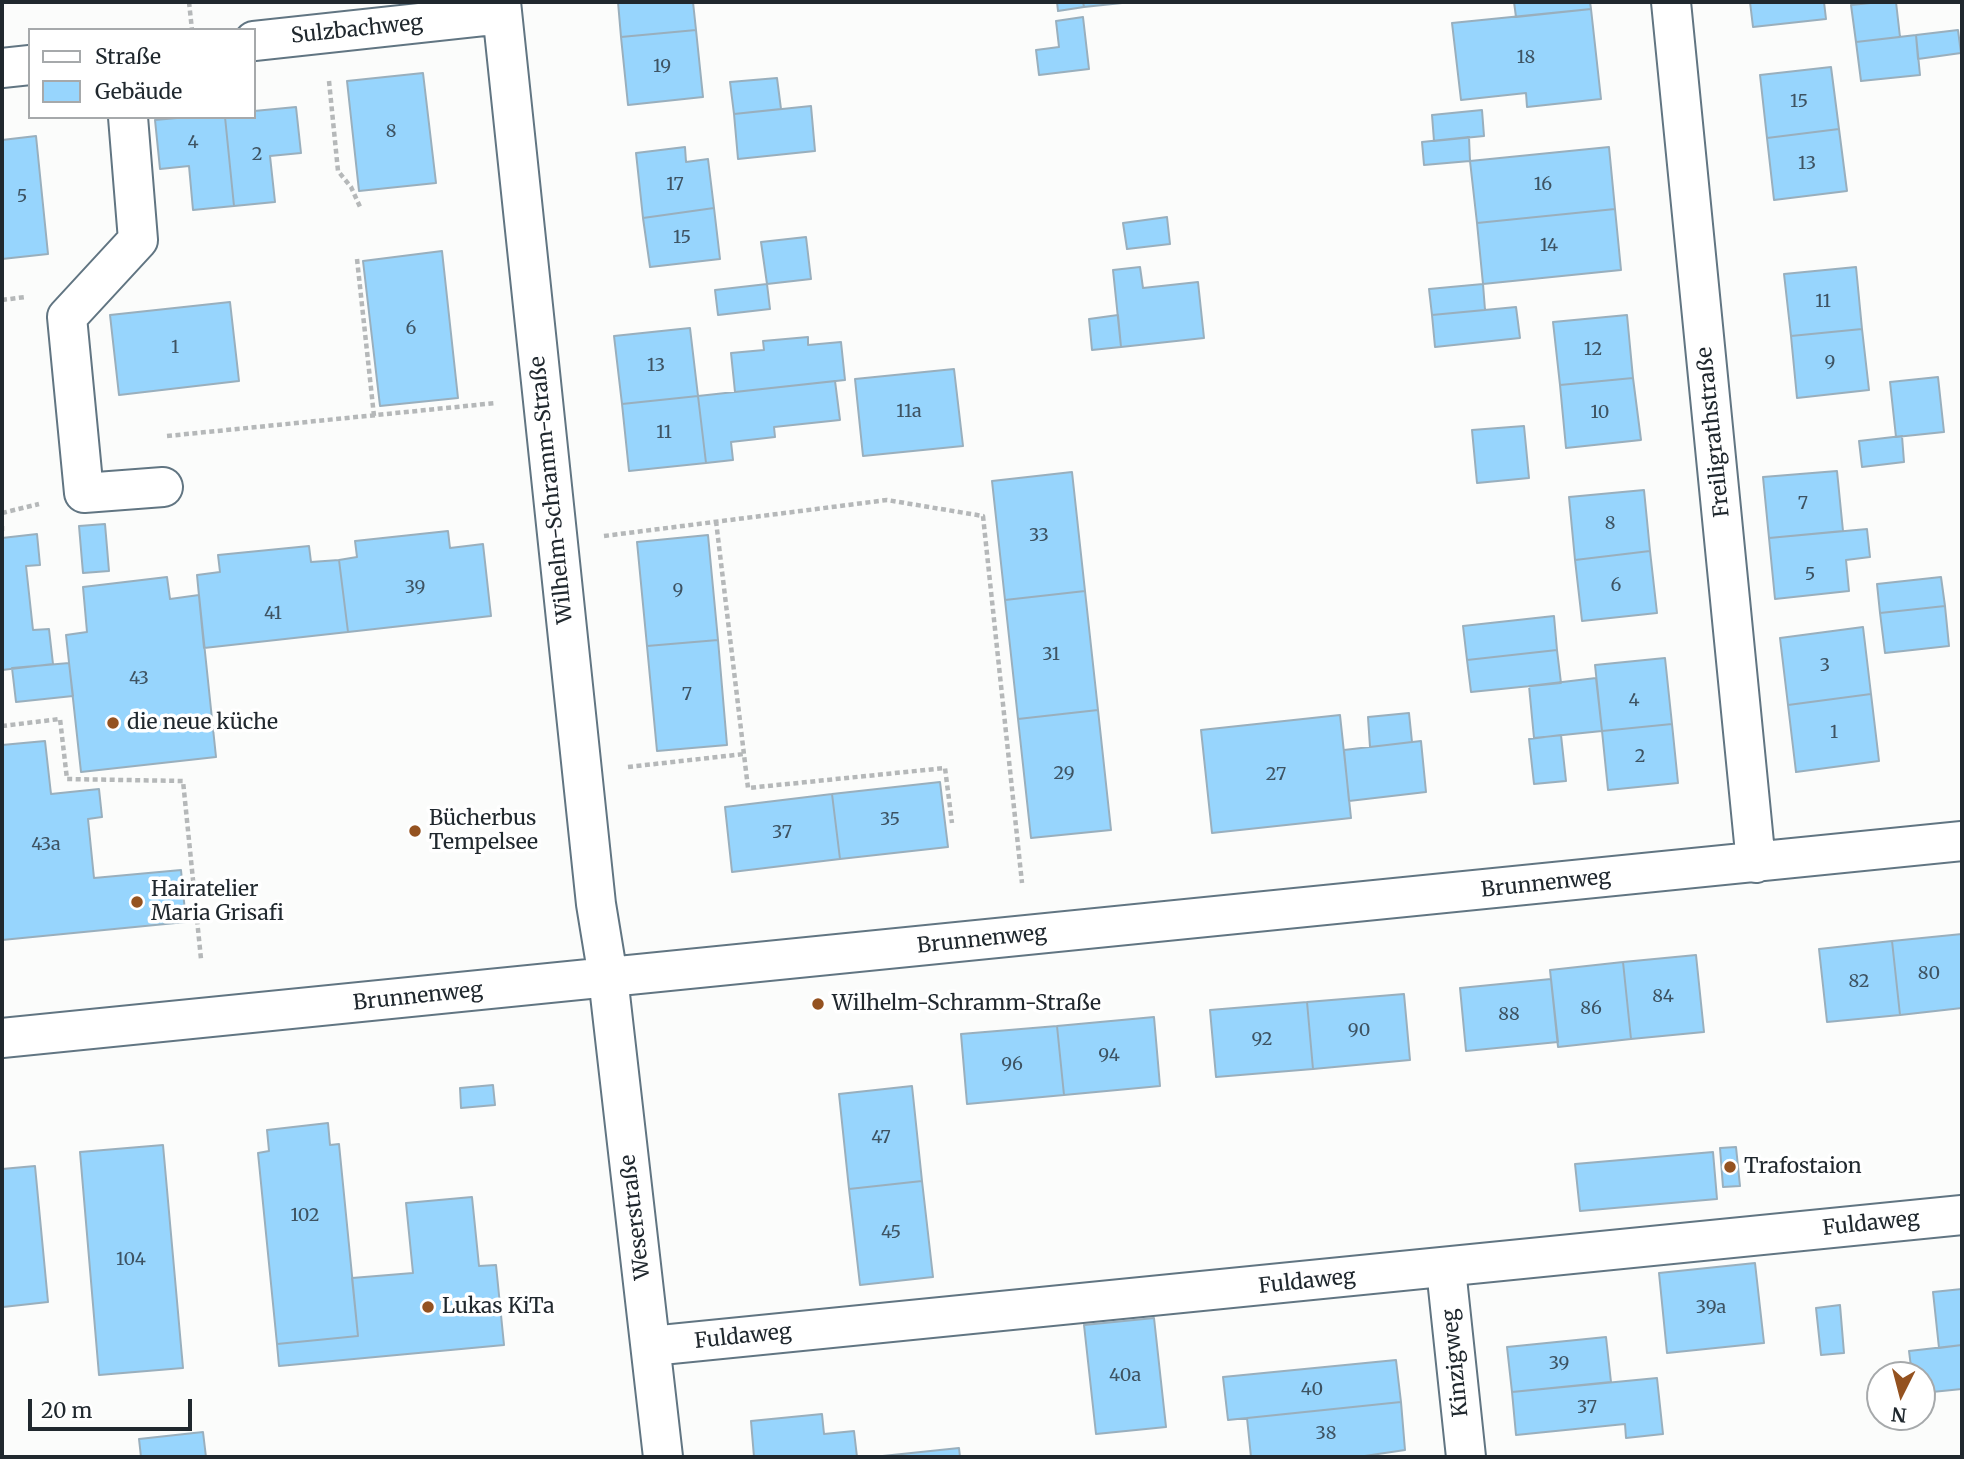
<!DOCTYPE html>
<meta charset="utf-8">
<style>
body{margin:0}
#map{position:relative;width:1964px;height:1459px;overflow:hidden;background:#fbfcfb;font-family:Merriweather,serif}
canvas{display:block}
.frame{position:absolute;inset:0;border:4px solid #20282e;pointer-events:none}
.legend{position:absolute;left:28px;top:28px;width:228px;height:91px;box-sizing:border-box;background:#fff;border:2px solid #a6a9ab;margin:0;padding:9px 12px;list-style:none;font-size:21px;color:#20282e}
.legend li{display:flex;align-items:center;gap:14px;height:35px}
.legend b{width:35px;border:2px solid #a6a9ab}
.north{position:absolute;left:1866px;top:1361px;width:70px;height:70px;box-sizing:border-box;background:#fff;border:2px solid #a6a9ab;border-radius:50%;rotate:186deg;font-size:19px;font-weight:700;line-height:28px;text-align:center;color:#20282e}
.north::after{content:'';display:block;margin:auto;width:24px;height:32px;background:#945220;clip-path:polygon(50% 0,100% 100%,50% 72%,0 100%)}
.scale{position:absolute;left:28px;top:1399px;width:164px;height:32px;box-sizing:border-box;border:4px solid #20282e;border-top:0;padding-left:9px;font-size:21px;line-height:24px;white-space:nowrap;color:#20282e;-webkit-text-stroke:5px #fff;paint-order:stroke}
</style>
<div id="map">
<canvas width="1964" height="1459"></canvas>
<div class="frame"></div>
<ul class="legend">
<li><b style="height:9px;background:#fff"></b>Straße</li>
<li><b style="height:19px;background:#97d5fd"></b>Gebäude</li>
</ul>
<div class="north">N</div>
<div class="scale">20 m</div>
</div>
<script>
const context = document.querySelector('canvas').getContext('2d');
context.lineJoin = 'round';
function fill(path, color) {
  context.fillStyle = color;
  context.fill(path, 'evenodd');
}
function trace(path, color, width, dash) {
  context.strokeStyle = color;
  context.lineWidth = width;
  context.lineCap = dash ? 'butt' : 'round';
  context.setLineDash(dash || []);
  context.stroke(path);
}
function label(font, color, halo, rows, align = 'center') {
  context.font = font + ' Merriweather,serif';
  context.lineWidth = 7;
  context.setLineDash([]);
  context.textBaseline = 'middle';
  context.strokeStyle = halo;
  context.fillStyle = color;
  for (const [text, x, y, turn = 0] of rows) {
    context.save();
    context.translate(x, y);
    context.rotate((+turn || 0) * Math.PI / 180);
    context.textAlign = isNaN(turn) ? turn : align;
    if (halo) context.strokeText(text, 0, 0);
    context.fillText(text, 0, 0);
    context.restore();
  }
}
const building = new Path2D(`
 M618,2H693L696,30L621,37Z
 M1057,2H1083L1084,7L1058,11Z
 M1083,2H1122V3L1084,7Z
 M1514,2H1590L1591,9L1516,17Z
 M1750,2H1824L1826,19L1753,27Z
 M1880,2H1896L1900,37L1856,42L1851,5Z
 M1591,9L1601,99L1527,107L1526,93L1461,100L1452,23Z
 M1083,17L1089,69L1039,75L1036,50L1059,47L1056,21Z
 M696,30L703,97L628,105L621,37Z
 M1958,30L1961,53L1918,59L1916,35Z
 M1916,35L1920,75L1861,81L1856,42Z
 M1831,67L1839,129L1767,138L1760,75Z
 M423,73L436,183L359,191L347,81Z
 M777,78L781,109L734,114L730,82Z
 M811,106L815,151L738,159L734,114Z
 M296,107L301,153L270,156L275,202L234,206L225,117H254V111Z
 M1482,110L1484,136L1434,141L1432,115Z
 M188,117H225L234,206L193,210L189,166L160,169L155,120Z
 M1839,129L1847,191L1774,200L1767,138Z
 M36,136L48,254L2,259V140Z
 M1469,137L1470,161L1424,165L1422,142Z
 M685,147L686,162L708,159L714,208L643,218L636,153Z
 M1609,147L1615,209L1477,223L1470,161Z
 M714,208L720,259L650,267L643,218Z
 M1615,209L1621,270L1483,284L1477,223Z
 M1167,217L1170,244L1127,249L1123,223Z
 M806,237L811,279L767,284L761,242Z
 M442,251L458,398L380,406L363,261Z
 M1140,267L1143,288L1198,282L1204,338L1121,347L1113,270Z
 M1856,267L1862,329L1791,336L1784,274Z
 M767,284L770,309L718,315L715,290Z
 M1483,284L1485,310L1432,315L1429,289Z
 M230,302L239,381L119,395L110,315Z
 M1516,307L1520,338L1435,347L1432,315Z
 M1118,315L1121,347L1092,350L1089,319Z
 M1627,315L1633,378L1560,385L1553,322Z
 M690,328L698,396L622,404L614,336Z
 M1862,329L1869,390L1797,398L1791,336Z
 M808,337V345L841,342L845,380L735,392L731,353L764,350L763,341Z
 M954,369L963,446L863,456L855,379Z
 M1938,377L1944,432L1896,437L1890,382Z
 M1633,378L1641,440L1566,448L1560,385Z
 M835,381L840,420L774,427L775,437L731,442L733,460L706,463L698,396Z
 M698,396L706,463L629,471L622,404Z
 M1524,426L1529,478L1477,483L1472,430Z
 M1902,436L1904,462L1862,467L1859,441Z
 M1837,471L1843,531L1769,538L1763,477Z
 M1072,472L1085,591L1005,600L992,481Z
 M1644,490L1650,551L1575,560L1569,497Z
 M105,524L109,571L83,573L79,526Z
 M1867,529L1870,557L1846,560L1849,591L1775,599L1769,538Z
 M448,531L450,548L483,544L491,616L348,632L339,560L357,557L355,541Z
 M37,534L40,565L26,566L33,630L49,629L53,664L2,670V538Z
 M708,535L718,640L647,646L637,542Z
 M309,546L311,562L339,560L348,632L204,648L197,575L220,572L218,555Z
 M1650,551L1657,613L1582,621L1575,560Z
 M167,577L170,599L199,595L216,757L81,772L66,635L87,632L83,587Z
 M1941,577L1945,606L1880,613L1877,584Z
 M1085,591L1098,710L1018,719L1005,600Z
 M1945,606L1949,646L1885,653L1880,613Z
 M1554,616L1557,650L1467,660L1463,626Z
 M1863,627L1871,694L1788,705L1780,638Z
 M718,640L727,745L657,751L647,646Z
 M1557,650L1561,683L1471,692L1467,660Z
 M1665,658L1672,724L1602,731L1595,665Z
 M69,663L73,696L16,702L12,668Z
 M1596,678L1602,731L1534,738L1529,686Z
 M1871,694L1879,761L1796,772L1788,705Z
 M1098,710L1111,830L1031,838L1018,719Z
 M1409,713L1412,742L1370,747L1368,717Z
 M1340,715L1351,818L1212,833L1201,730Z
 M1672,724L1678,783L1608,790L1602,731Z
 M1561,735L1566,781L1534,784L1529,739Z
 M45,741L51,794L99,789L102,817L88,819L94,878L181,870L186,922L2,940V745Z
 M1421,741L1426,792L1349,801L1344,750Z
 M940,782L948,847L840,859L832,794Z
 M832,794L840,859L732,872L725,807Z
 M1962,934V1008L1900,1015L1892,941Z
 M1892,941L1900,1015L1827,1022L1819,949Z
 M1696,955L1704,1032L1631,1039L1623,962Z
 M1623,962L1631,1039L1558,1047L1550,970Z
 M1551,979L1558,1042L1466,1051L1460,988Z
 M1404,994L1410,1060L1313,1069L1307,1002Z
 M1307,1002L1313,1069L1216,1077L1210,1010Z
 M1154,1017L1160,1086L1064,1095L1057,1026Z
 M1057,1026L1064,1095L967,1104L961,1034Z
 M493,1085L495,1105L461,1108L460,1088Z
 M912,1086L922,1181L849,1189L839,1094Z
 M328,1123L330,1145L339,1144L358,1336L277,1344L258,1153L269,1151L267,1130Z
 M163,1145L183,1368L99,1375L80,1152Z
 M1736,1147L1740,1186L1723,1187L1720,1148Z
 M1713,1152L1717,1199L1580,1211L1575,1164Z
 M35,1166L48,1302L3,1307L2,1169Z
 M922,1181L933,1277L860,1285L849,1189Z
 M472,1197L479,1266L496,1265L504,1345L279,1366L277,1344L358,1336L352,1278L413,1273L406,1203Z
 M1755,1263L1764,1343L1667,1353L1659,1273Z
 M1962,1289V1345L1939,1348L1933,1292Z
 M1840,1305L1844,1353L1821,1355L1816,1308Z
 M1154,1318L1166,1427L1096,1434L1084,1325Z
 M1606,1337L1611,1382L1512,1392L1507,1347Z
 M1962,1345V1389L1922,1393V1375H1912L1909,1351Z
 M1396,1360L1401,1402L1228,1420L1223,1377Z
 M1657,1378L1663,1434L1626,1438L1625,1424L1516,1435L1512,1392Z
 M1401,1402L1405,1450L1358,1457H1251L1247,1418Z
 M822,1414L824,1434L854,1431L857,1457H754L751,1421Z
 M203,1432L206,1457H141L139,1439Z
 M959,1448L960,1457H873Z`);
fill(building, '#97d5fd');
trace(building, '#99afbd', 2);
const minor = new Path2D(`
 M501,2L596,904L608,977L663,1457
 M1671,2L1756,863
 M254,41L502,14
 M2,68L30,65
 M128,117L138,240L67,317L84,493L163,487
 M2,1038L1962,841
 M1446,1269L1466,1457
 M651,1346L1962,1215`);
trace(minor, '#617582', 42);
trace(new Path2D(`
 M189,2L192,30
 M329,81L338,171L351,187L361,209
 M357,259L374,416
 M2,300L25,297
 M167,436L496,403
 M2,513L39,504
 M716,521L748,788L945,768L952,823
 M2,526V531
 M604,536L887,500L983,516L1022,883
 M2,726L60,719L67,779L183,781L201,959
 M628,767L744,754`), '#b5b8b9', 4.5, [5, 3.5]);
trace(minor, '#fff', 38);
for (const [x, y, r, color] of [
 [113,723,7,"#945220"],
 [415,831,7,"#945220"],
 [137,902,7,"#945220"],
 [818,1004,7,"#945220"],
 [1730,1167,7,"#945220"],
 [428,1307,7,"#945220"]
]) {
  const dot = new Path2D();
  dot.arc(x, y, r, 0, 2 * Math.PI);
  context.fillStyle = color;
  context.fill(dot);
  trace(dot, '#fff', 2.5);
}
label('18px', '#3e5362', null, [
 ["18",1526,58],
 ["19",662,67],
 ["15",1799,102],
 ["8",391,132],
 ["4",193,143],
 ["2",257,155],
 ["13",1807,164],
 ["17",675,185],
 ["16",1543,185],
 ["5",22,197],
 ["15",682,238],
 ["14",1549,246],
 ["11",1823,302],
 ["6",411,329],
 ["1",175,348],
 ["12",1593,350],
 ["9",1830,363],
 ["13",656,366],
 ["11a",909,412],
 ["10",1600,413],
 ["11",664,433],
 ["7",1803,504],
 ["8",1610,524],
 ["33",1039,536],
 ["5",1810,575],
 ["6",1616,586],
 ["39",415,588],
 ["9",678,591],
 ["41",273,614],
 ["31",1051,655],
 ["3",1825,666],
 ["43",139,679],
 ["7",687,695],
 ["4",1634,701],
 ["1",1834,733],
 ["2",1640,757],
 ["29",1064,774],
 ["27",1276,775],
 ["35",890,820],
 ["37",782,833],
 ["43a",46,845],
 ["80",1929,974],
 ["82",1859,982],
 ["84",1663,997],
 ["86",1591,1009],
 ["88",1509,1015],
 ["90",1359,1031],
 ["92",1262,1040],
 ["94",1109,1056],
 ["96",1012,1065],
 ["47",881,1138],
 ["102",305,1216],
 ["45",891,1233],
 ["104",131,1260],
 ["39a",1711,1308],
 ["39",1559,1364],
 ["40a",1125,1376],
 ["40",1312,1390],
 ["37",1587,1408],
 ["38",1326,1434]
]);
label('21px', '#20282e', '#fff', [
 ["Sulzbachweg",357,30,-6],
 ["Freiligrathstraße",1714,432,-96],
 ["Wilhelm-Schramm-Straße",552,490,-96],
 ["Brunnenweg",1546,884,-6],
 ["Brunnenweg",982,940,-6],
 ["Brunnenweg",418,997,-6],
 ["Weserstraße",636,1217,-97],
 ["Fuldaweg",1871,1224,-6],
 ["Fuldaweg",1307,1282,-6],
 ["Fuldaweg",743,1337,-6],
 ["Kinzigweg",1456,1363,-96]
]);
label('21px', '#20282e', '#fff', [
 ["die neue küche",127,723],
 ["Bücherbus",429,819],
 ["Tempelsee",429,843],
 ["Hairatelier",151,890],
 ["Maria Grisafi",151,914],
 ["Wilhelm-Schramm-Straße",832,1004],
 ["Trafostaion",1744,1167],
 ["Lukas KiTa",442,1307]
], 'left');
</script>
